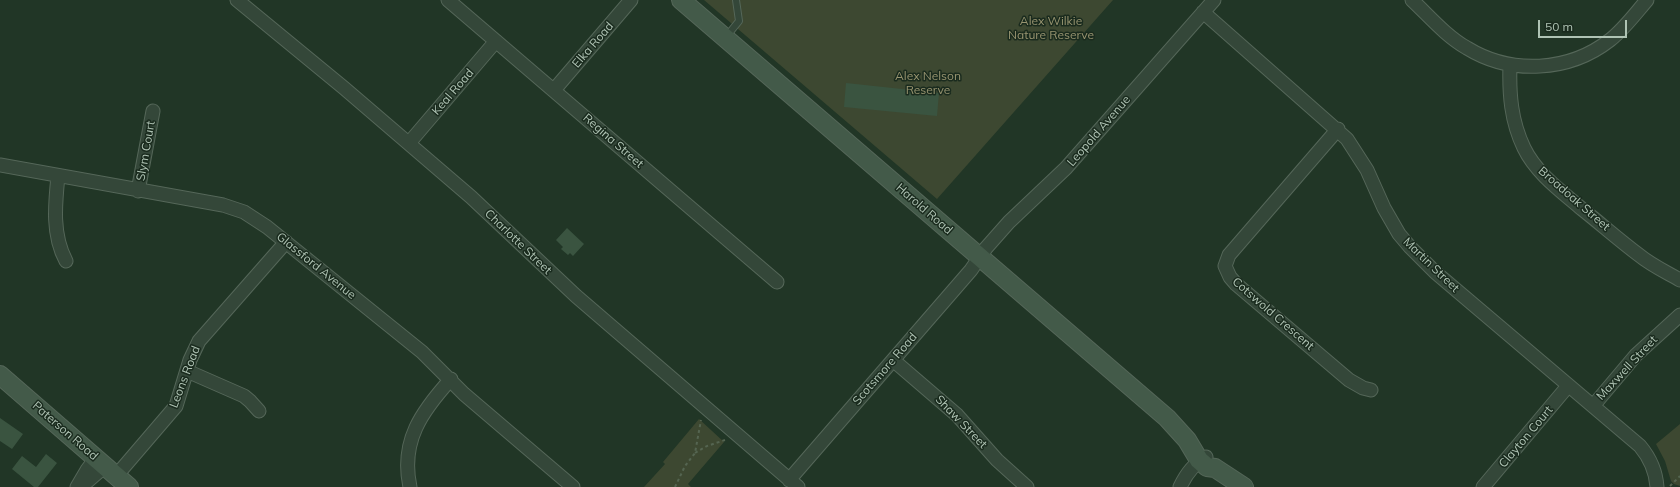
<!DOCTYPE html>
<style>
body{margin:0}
#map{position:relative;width:1680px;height:487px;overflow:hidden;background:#213626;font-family:Mulish,sans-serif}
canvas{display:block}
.scale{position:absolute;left:1538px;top:20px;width:89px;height:18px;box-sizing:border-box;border:2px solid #afc3b4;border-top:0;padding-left:5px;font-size:12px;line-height:14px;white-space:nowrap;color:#afc3b4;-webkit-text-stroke:3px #1a2b1e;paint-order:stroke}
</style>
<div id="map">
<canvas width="1680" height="487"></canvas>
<div class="scale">50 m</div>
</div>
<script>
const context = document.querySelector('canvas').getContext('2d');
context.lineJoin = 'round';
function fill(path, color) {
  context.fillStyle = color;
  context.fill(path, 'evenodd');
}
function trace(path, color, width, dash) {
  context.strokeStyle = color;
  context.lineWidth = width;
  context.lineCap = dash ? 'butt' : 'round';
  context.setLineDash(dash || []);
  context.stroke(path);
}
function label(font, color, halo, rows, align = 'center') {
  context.font = font + ' Mulish,sans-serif';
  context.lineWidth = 3;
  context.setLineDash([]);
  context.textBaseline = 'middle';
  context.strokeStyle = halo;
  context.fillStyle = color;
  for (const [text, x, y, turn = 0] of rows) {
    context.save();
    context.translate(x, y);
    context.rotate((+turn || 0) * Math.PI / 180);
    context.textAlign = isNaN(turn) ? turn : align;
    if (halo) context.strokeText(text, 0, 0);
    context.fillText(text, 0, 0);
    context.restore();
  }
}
fill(new Path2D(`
 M704,0H1113L937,199Z
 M699,419L724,442L688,484L691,487H644L665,464L663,462Z
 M1680,424V486L1674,484L1671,481L1665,461L1656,444Z`), '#3d4831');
fill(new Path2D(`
 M846,83L939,93L937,116L844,107Z
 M567,228L584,244L573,256L570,253L568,255L561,249L563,247L556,240Z
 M0,418L23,434L12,449L0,441Z
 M46,454L57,463L38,487H34L12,469L22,456L36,467Z`), '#3a5440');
const lane = new Path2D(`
 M726,37L739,21L736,0`);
const street = new Path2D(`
 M237,0L344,88L471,197L576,296L798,487
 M448,0L777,282
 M1412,0C1430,17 1446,36 1467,48C1511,75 1569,72 1610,40C1624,29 1635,14 1647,0
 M1203,12L1347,139L1367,170L1384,208L1399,234L1410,247L1435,272L1640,446C1650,458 1656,472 1657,487
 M1510,65C1509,94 1511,121 1524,148C1536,173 1561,191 1582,209C1601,224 1619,240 1639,255C1651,265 1666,272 1680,280
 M554,90L631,0
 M1338,129L1229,255L1225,266L1230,277L1236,284L1349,380L1363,388L1371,390
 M409,143L496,41
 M0,165L223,205L244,212L267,227L422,352L464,394L573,487
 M58,176C55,205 52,235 66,261
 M138,191L153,111
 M893,360L957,415L997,460L1027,487
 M187,371L244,396L250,401L259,411
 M1593,406L1636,355L1680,315
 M116,476L176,406L190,360L199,341L286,242
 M789,480L971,270L986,248L1009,222L1066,168L1214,0
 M77,487L87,470L96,458
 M81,487L105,466
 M410,487C400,441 422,411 451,379
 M1180,487C1186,474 1193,464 1206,457
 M1483,487L1568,386`);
const secondary = new Path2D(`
 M681,0L1167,418L1187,440L1199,460L1207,467L1215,468L1244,487
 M0,375L129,487`);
trace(lane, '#556759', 8);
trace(street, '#556759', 15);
trace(secondary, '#556759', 20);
trace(new Path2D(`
 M695,453L707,446L725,440
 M1670,486L1680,476
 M675,487L685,466L695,453L701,420`), '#556551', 2, [3, 3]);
trace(lane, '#344739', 6);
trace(street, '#344739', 13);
trace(secondary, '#435a49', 18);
label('12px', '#989470', '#1a2b1e', [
 ["Alex Wilkie",1051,21],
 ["Nature Reserve",1051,35],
 ["Alex Nelson",928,76],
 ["Reserve",928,90]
]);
label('12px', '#afc3b4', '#1a2b1e', [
 ["Elka Road",593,45,-49],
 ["Keal Road",453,92,-49],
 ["Leopold Avenue",1099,131,-49],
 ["Regina Street",613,141,41],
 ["Slym Court",146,151,-80],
 ["Broadoak Street",1574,199,41],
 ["Harold Road",924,209,41],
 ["Charlotte Street",518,242,44],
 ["Martin Street",1431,265,44],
 ["Glassford Avenue",316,266,39],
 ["Cotswold Crescent",1273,314,41],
 ["Maxwell Street",1627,368,-47],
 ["Scotsmore Road",885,369,-49],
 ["Leons Road",185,377,-69],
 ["Shaw Street",961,422,46],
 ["Paterson Road",65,431,41],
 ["Clayton Court",1526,437,-50]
]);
</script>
